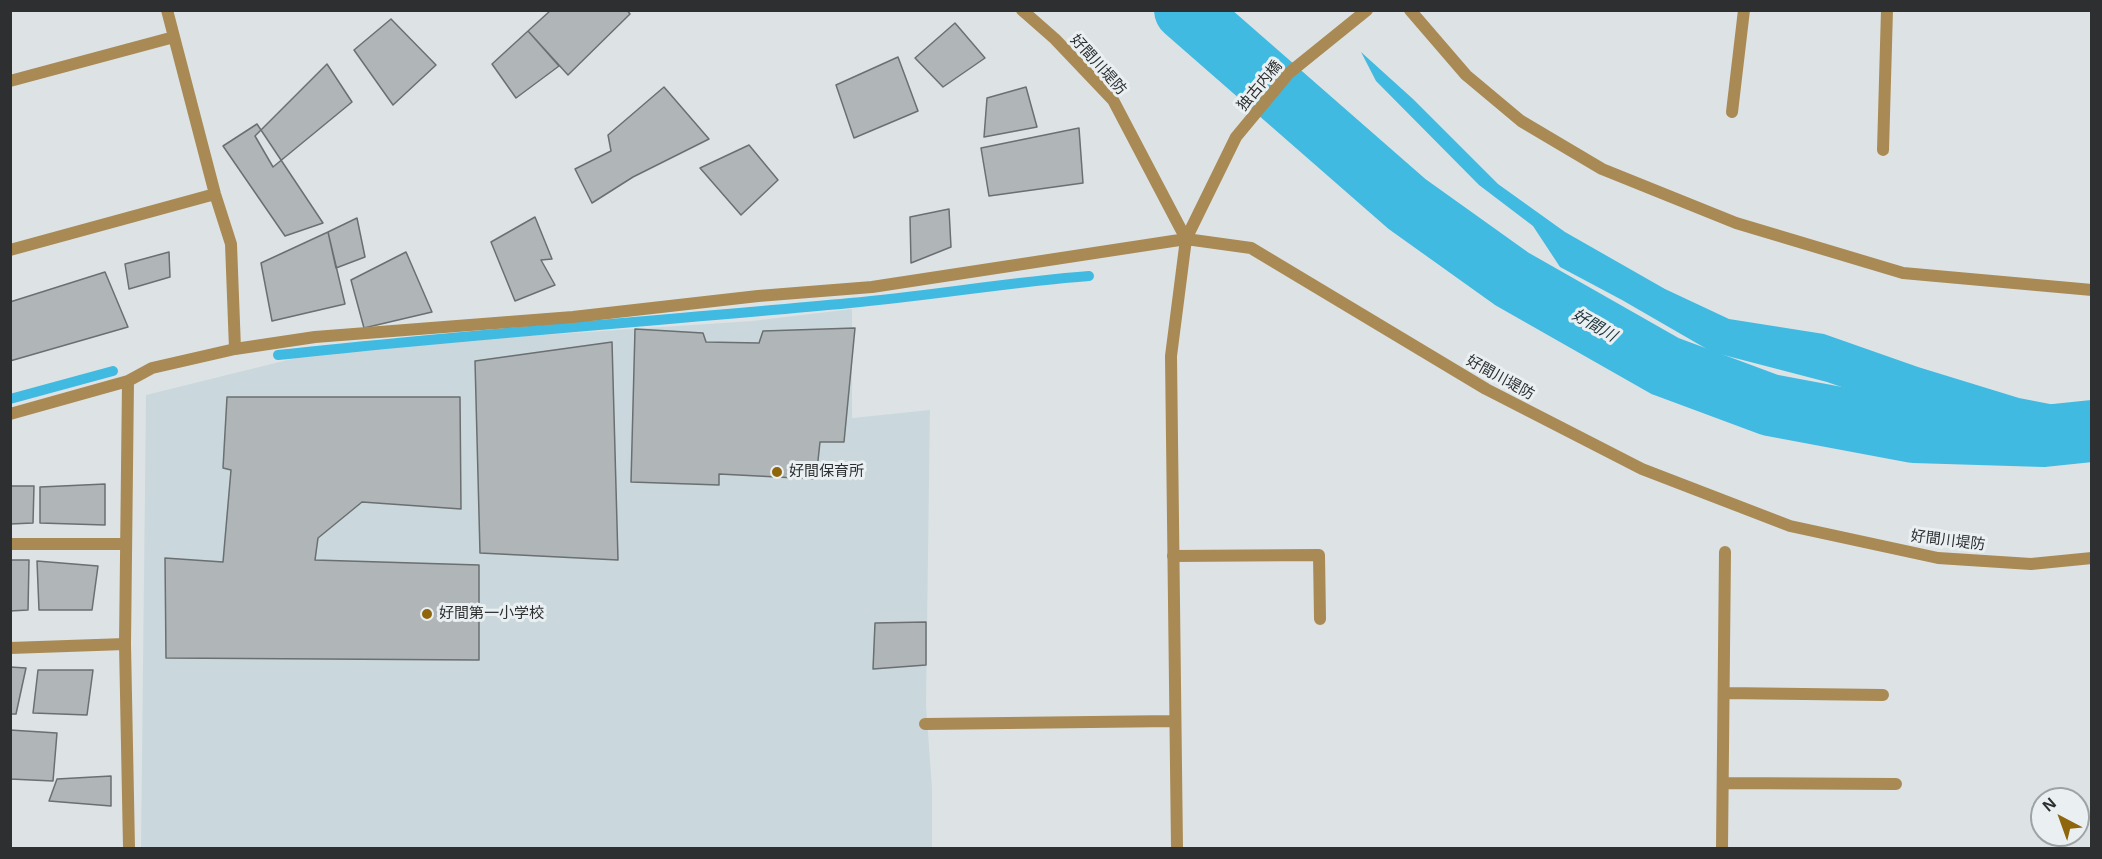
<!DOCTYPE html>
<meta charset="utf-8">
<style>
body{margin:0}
#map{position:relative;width:2102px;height:859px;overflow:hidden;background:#dde3e5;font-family:Helvetica,sans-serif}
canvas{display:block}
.frame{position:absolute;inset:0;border:12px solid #2d2f30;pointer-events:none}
.north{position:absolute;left:2030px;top:787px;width:60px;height:60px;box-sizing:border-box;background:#eaf0f2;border:2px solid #9ea3a4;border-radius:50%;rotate:319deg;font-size:16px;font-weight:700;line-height:24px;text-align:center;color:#2d2f30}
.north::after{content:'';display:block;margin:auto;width:21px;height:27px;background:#8f660c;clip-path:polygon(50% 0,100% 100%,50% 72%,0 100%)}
</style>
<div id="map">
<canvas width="2102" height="859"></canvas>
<div class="frame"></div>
<div class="north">N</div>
</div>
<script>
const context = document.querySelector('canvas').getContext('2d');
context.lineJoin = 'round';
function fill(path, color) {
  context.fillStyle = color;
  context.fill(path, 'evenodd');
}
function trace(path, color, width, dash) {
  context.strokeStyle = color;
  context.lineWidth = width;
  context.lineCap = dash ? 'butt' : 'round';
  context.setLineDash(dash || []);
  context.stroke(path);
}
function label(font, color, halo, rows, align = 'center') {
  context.font = font + ' Helvetica,"Noto Sans JP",sans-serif';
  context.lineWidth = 6;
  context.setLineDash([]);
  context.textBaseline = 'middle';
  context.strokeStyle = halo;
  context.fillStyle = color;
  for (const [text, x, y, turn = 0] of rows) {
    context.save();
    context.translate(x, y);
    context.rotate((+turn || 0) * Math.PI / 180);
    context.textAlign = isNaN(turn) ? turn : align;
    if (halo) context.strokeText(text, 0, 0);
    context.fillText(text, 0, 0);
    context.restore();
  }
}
fill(new Path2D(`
 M852,309V418L930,410L926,705L932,788V848H141L146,395L332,349L752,321Z`), '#cad8dd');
fill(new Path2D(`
 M1361,52L1413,99L1498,184L1565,232L1665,289L1729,319L1824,334L1918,367L2019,398L2091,412V445L1926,416L1827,382L1712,352L1622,300L1560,267L1533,226L1479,185L1376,81Z`), '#41bae1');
trace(new Path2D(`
 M278,355C468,334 659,321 850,303C930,296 1009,282 1089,276
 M10,399L113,371`), '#41bae1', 10);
trace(new Path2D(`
 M1185,10L1407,204L1512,279L1665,366L1770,405L1914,432L2044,436L2092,431`), '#41bae1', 62);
const building = new Path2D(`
 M551,10H627L630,14L568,75L528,31Z
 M391,19L436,65L393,105L354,50Z
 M955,23L985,58L943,87L915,58Z
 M528,31L559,66L516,98L492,64Z
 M898,57L918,111L854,138L836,85Z
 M327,64L352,102L273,167L255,136Z
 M664,87L709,139L633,177L592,203L575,169L611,151L608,135Z
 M1026,87L1037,127L984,137L987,98Z
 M257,124L323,223L285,236L223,146Z
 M1079,128L1083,183L989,196L981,148Z
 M749,145L778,180L741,215L700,168Z
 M949,209L951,247L911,263L910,217Z
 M535,217L552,259L541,260L555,285L515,301L491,242Z
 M357,218L365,257L336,268L328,232Z
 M328,232L345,304L272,321L261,263Z
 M169,252L170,277L129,289L125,264Z
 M406,252L432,312L364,328L351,280Z
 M105,272L128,327L10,361V302Z
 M855,328L844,442H820L816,479L719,474V485L631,482L635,329L703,333L706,342L759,343L763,331Z
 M612,342L618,560L480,553L475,361Z
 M227,397H460L461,509L362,502L318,538L315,560L479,565V660L166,658L165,558L223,562L231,470L223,468Z
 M105,484V525L40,523V487Z
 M10,486H34L33,523L10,524Z
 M10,560H29L28,610L10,611Z
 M37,561L98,566L92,610H39Z
 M926,622V665L873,669L875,623Z
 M10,667L26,668L16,714H10Z
 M38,670H93L87,715L33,713Z
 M10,730L57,733L53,781L10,779Z
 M111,776V806L49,801L57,779Z`);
fill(building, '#b0b5b7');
trace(building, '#6a6f71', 1.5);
trace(new Path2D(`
 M1173,556L1319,555L1320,619`), '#a98a55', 12);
trace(new Path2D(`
 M167,10L215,194L231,244L235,349
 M1022,10L1055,39L1113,100L1186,239
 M1410,10L1466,75L1521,121L1602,169L1736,223L1903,273L2092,290
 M10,81L174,37
 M1732,112L1744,10
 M1883,150L1887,10
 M10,250L215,194
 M128,381L125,644L129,848
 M10,414L128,381L152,368L235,349L315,337L573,317L758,296L872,287L1186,239L1251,248L1486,389L1642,469L1790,526L1938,558L2031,564L2092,558
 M10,544H125
 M10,648L125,644
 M1724,693L1883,695
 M925,724L1174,721
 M1723,783L1896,784
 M1177,848L1171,356L1186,239L1236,137L1289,73L1367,10
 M1722,848L1725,552`), '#a98a55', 12);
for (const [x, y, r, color] of [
 [777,472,6,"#8f660c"],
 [427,614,6,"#8f660c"]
]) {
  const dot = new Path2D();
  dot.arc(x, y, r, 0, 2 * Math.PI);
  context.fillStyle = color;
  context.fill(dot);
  trace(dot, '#eaf0f2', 2);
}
label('15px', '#2d2f30', '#eaf0f2', [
 ["好間川堤防",1098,65,48],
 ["独古内橋",1260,86,-50],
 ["好間川堤防",1500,378,29],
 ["好間川堤防",1948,541,7]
]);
label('15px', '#2d2f30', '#eaf0f2', [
 ["好間保育所",789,472],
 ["好間第一小学校",439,614]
], 'left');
label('italic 16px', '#1e323a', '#eaf0f2', [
 ["好間川",1594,326,30]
]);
</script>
